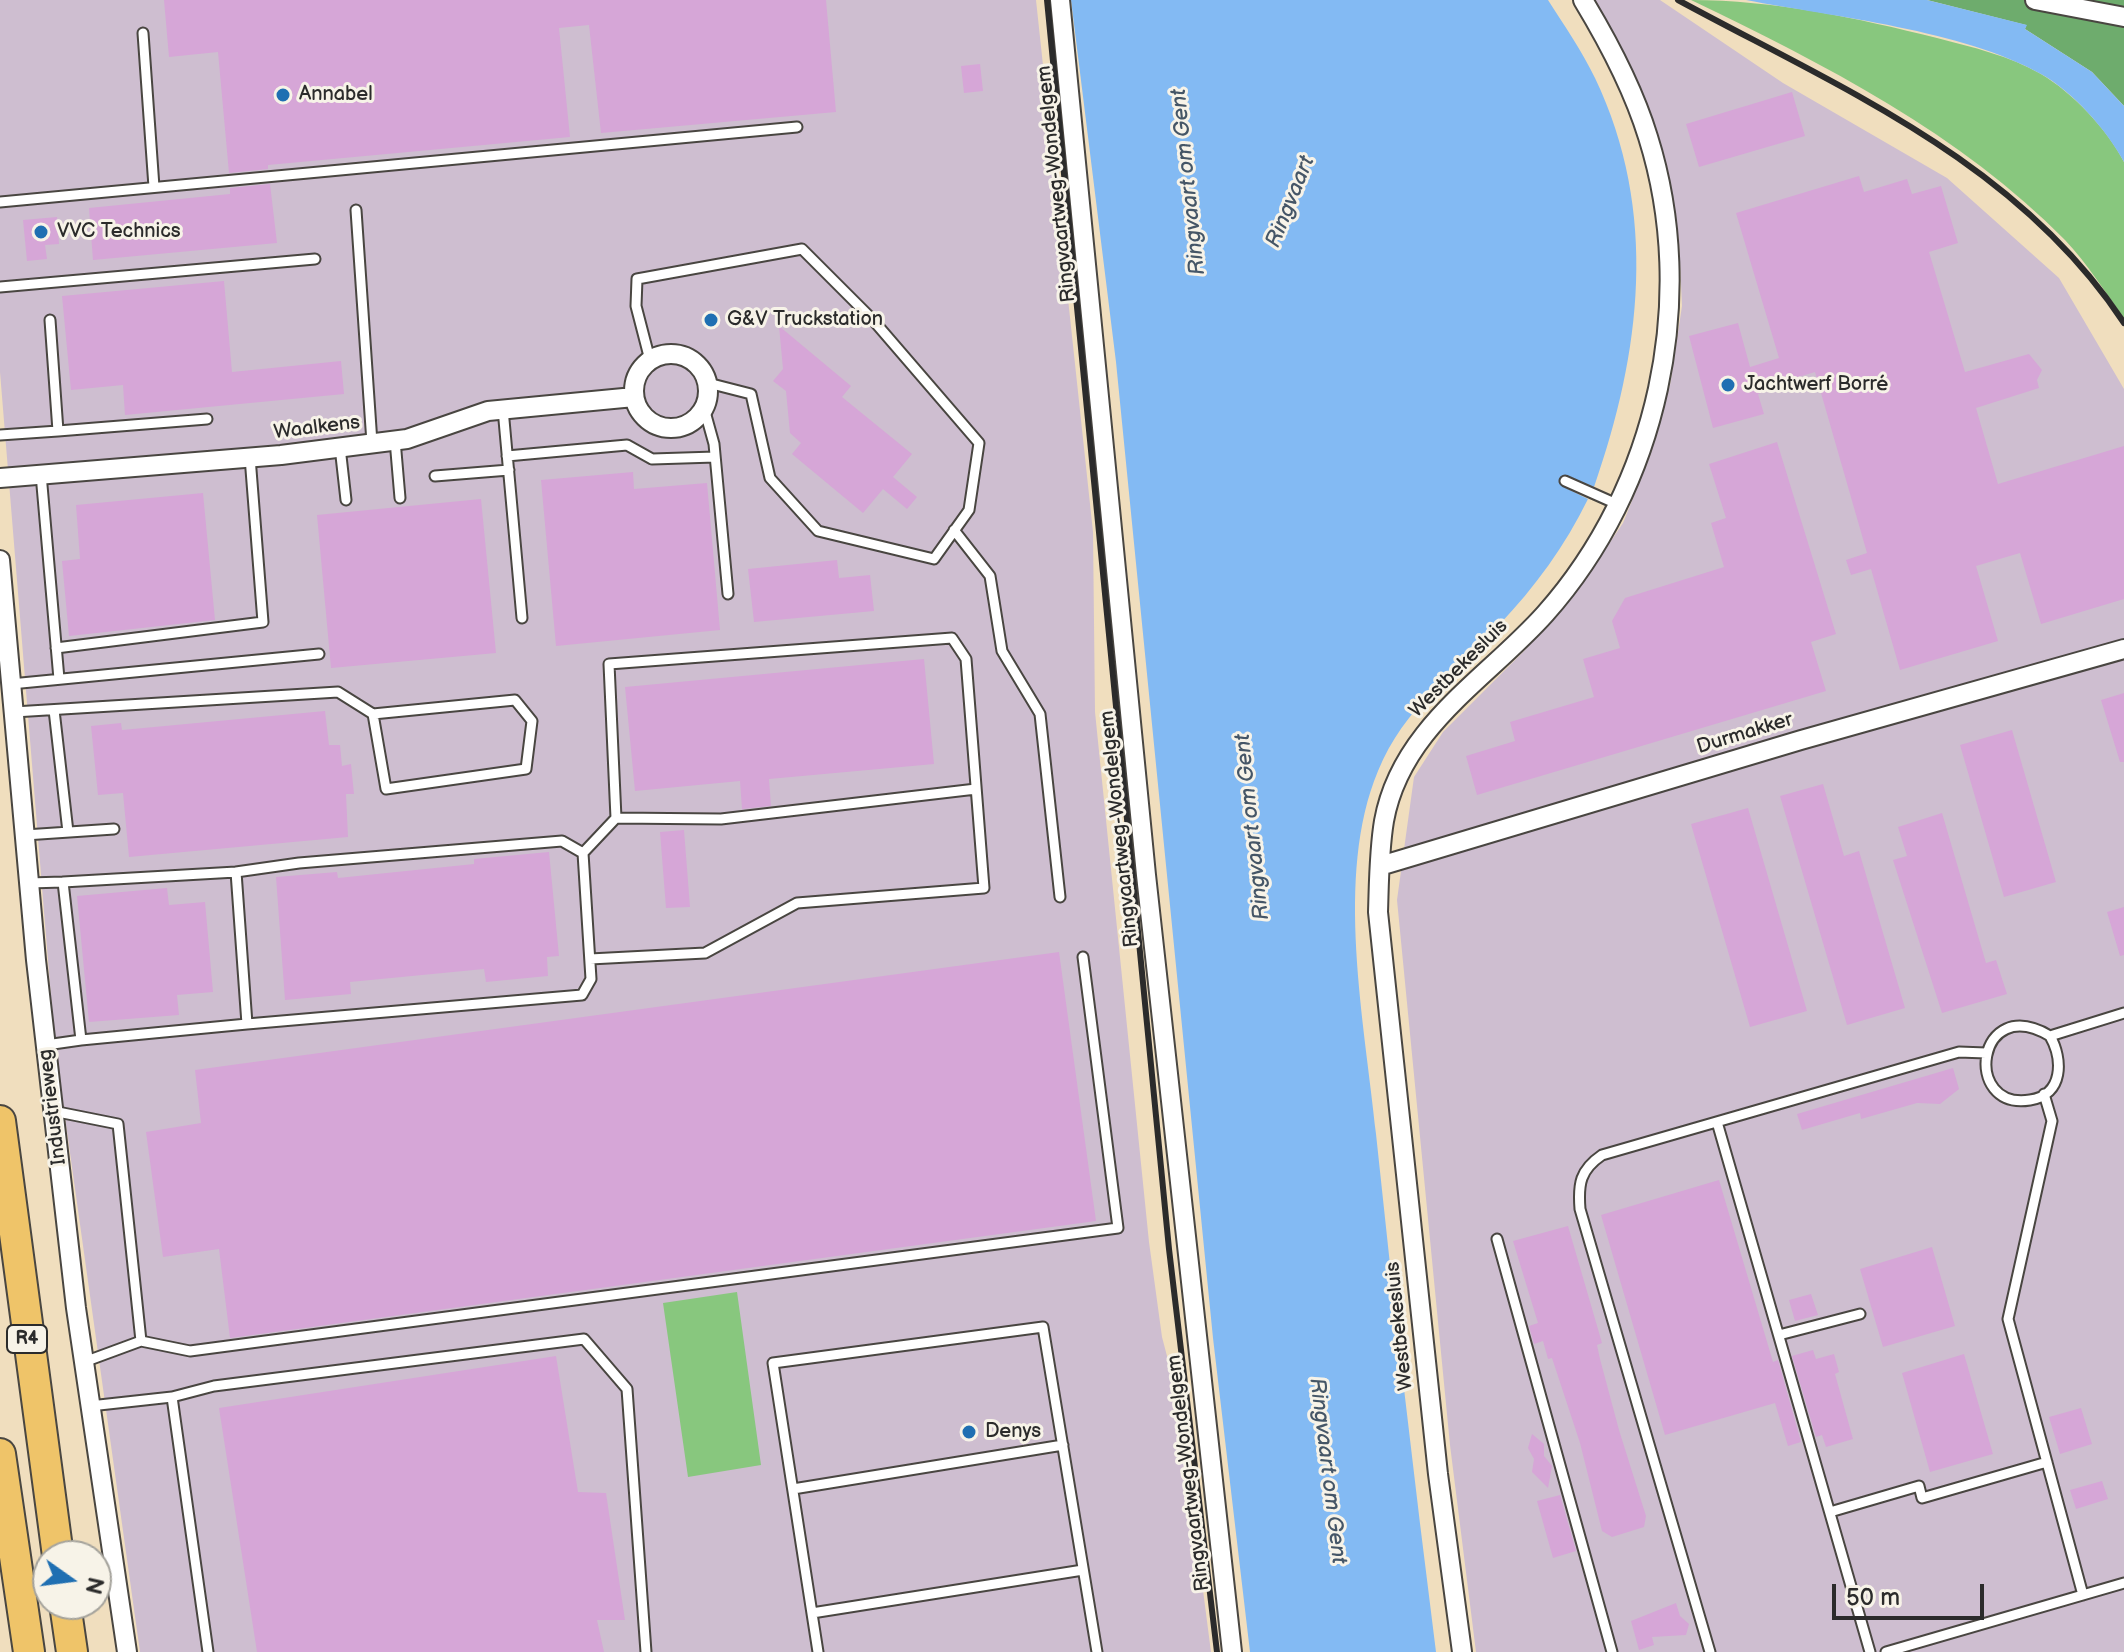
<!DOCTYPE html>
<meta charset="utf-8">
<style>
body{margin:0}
#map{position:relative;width:2124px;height:1652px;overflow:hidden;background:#f0debe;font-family:"Balsamiq Sans",sans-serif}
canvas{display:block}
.north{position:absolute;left:32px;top:1540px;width:80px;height:80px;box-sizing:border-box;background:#f7f3e8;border:2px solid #a5a39c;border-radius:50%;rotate:104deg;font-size:22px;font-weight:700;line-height:32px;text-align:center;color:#2b2b2b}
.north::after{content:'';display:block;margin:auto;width:28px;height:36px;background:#1f6fb2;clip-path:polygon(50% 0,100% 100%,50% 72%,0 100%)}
.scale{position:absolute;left:1832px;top:1584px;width:152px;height:36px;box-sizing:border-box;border:4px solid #2b2b2b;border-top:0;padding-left:10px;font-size:24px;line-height:28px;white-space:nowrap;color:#2b2b2b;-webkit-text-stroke:6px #f7f3e8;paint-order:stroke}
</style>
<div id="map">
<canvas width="2124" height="1652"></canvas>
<div class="north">N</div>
<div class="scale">50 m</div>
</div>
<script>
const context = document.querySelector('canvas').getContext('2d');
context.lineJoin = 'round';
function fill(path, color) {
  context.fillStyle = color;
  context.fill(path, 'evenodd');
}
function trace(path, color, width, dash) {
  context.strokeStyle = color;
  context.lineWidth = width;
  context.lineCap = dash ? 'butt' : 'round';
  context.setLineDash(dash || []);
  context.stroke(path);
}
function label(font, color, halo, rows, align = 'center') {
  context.font = font + ' "Balsamiq Sans",sans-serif';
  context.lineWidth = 6;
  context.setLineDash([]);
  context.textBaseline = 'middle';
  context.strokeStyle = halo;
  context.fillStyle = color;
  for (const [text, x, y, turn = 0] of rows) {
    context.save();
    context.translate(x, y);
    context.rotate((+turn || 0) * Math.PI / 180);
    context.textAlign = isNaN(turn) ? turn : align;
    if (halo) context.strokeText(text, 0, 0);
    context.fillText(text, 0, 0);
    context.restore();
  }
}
fill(new Path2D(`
 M0,0H1036L1093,532L1095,712L1149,1242L1162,1337L1178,1398L1211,1652H140L55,1046L0,372Z
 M1594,0H1660L1783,83L1947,178L2059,278L2124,389V1652H1476L1450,1445L1397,900L1414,777L1443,732L1524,651L1583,582L1623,523L1650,456L1670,385L1682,306L1679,241L1666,166L1640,89Z`), '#cebed0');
fill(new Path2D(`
 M1691,0C1774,0 1857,18 1937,38C1972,47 2010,56 2041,74C2073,93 2107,129 2124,162V318C2105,292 2087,263 2065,240C1961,134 1824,64 1691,0Z
 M737,1292L761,1465L688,1477L663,1303Z`), '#88c77e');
fill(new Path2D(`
 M1927,0H2124V106L2092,72L2025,29L2026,25Z`), '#6eac6d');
fill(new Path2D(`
 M1071,0H1548C1564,25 1582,51 1595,78C1659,212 1641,353 1594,487L1568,476L1562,486L1588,499C1565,546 1535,587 1499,625C1453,673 1404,708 1378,771C1334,876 1365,1023 1376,1134C1394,1307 1414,1479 1436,1652H1250L1213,1338L1116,362Z
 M1746,0H1927L2027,25L2025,29L2092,72L2124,106V162C2106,129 2073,92 2041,74C1963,30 1834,17 1746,0Z`), '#83baf3');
fill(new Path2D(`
 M164,0H826L836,112L601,133L589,25L559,28L570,137L268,165V169L229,173L218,52L169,57Z
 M980,64L983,91L964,93L961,66Z
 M1792,92L1805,136L1699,167L1686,124Z
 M1859,176L1864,192L1907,179L1912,194L1941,186L1958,243L1929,252L1965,372L2029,354L2042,370L2037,380L2039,388L1976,408L1998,484L2124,446V599L2041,624L2020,553L1976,566L1998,641L1900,670L1871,569L1851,575L1846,560L1867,553L1815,372L1768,386L1769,390L1758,394L1764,414L1713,428L1689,336L1738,323L1750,367L1779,358L1736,213Z
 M270,184L277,243L93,260L89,208L230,194V188Z
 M57,217L59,244L45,245L47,259L27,261L23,220Z
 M224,281L232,372L341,361L344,394L125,415L123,385L71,390L62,296Z
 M779,326L851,386L842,397L912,454L893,477L917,497L907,509L883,489L863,513L792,454L801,443L790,433L786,391L773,381L783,369Z
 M1777,442L1836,634L1811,642L1826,691L1477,795L1466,756L1515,741L1510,722L1594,697L1583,659L1620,648L1612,621L1625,598L1724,567L1711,523L1726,518L1709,464Z
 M633,472L634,489L707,483L720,630L556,646L541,480Z
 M203,493L215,620L69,636L62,561L80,559L76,505Z
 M481,499L496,653L331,668L317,515Z
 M837,560L839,578L870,575L874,611L754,622L748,569Z
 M924,659L934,764L769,779L771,806L742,809L740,781L635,791L625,687Z
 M2124,693V762H2120L2101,700Z
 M325,711L329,745H340L342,766L351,764L354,794H346L348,837L129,857L123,793L98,795L91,726L121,723L122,730Z
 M2012,730L2056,882L2004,897L1960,745Z
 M1823,784L1844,856L1859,851L1905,1008L1847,1025L1780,796Z
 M1748,808L1807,1011L1750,1027L1691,824Z
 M1942,813L1986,963L1996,960L2007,994L1942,1013L1893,860L1907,856L1898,827Z
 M684,830L690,907L666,908L660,832Z
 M549,852L559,956L547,957L548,976L486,982L484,969L350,982L351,994L285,1000L276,877L337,872L338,878L474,864V859Z
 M167,888L169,905L205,902L213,992L177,995L179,1015L89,1022L77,896Z
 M2124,907V955L2120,956L2107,912Z
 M1059,952L1096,1221L230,1338L219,1249L163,1257L146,1132L201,1123L195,1070Z
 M1953,1068L1959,1089L1940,1104L1917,1103L1861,1119L1860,1113L1802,1130L1797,1114Z
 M1719,1180L1773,1362L1778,1360L1801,1442L1788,1446L1775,1403L1665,1435L1601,1215Z
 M1568,1226L1602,1343L1597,1345L1600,1359L1619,1430L1646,1516L1644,1527L1612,1537L1602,1531L1580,1443L1552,1358L1548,1359L1543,1341L1534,1344L1529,1326L1538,1323L1513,1241Z
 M1932,1247L1955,1326L1883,1347L1860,1269Z
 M1811,1294L1818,1315L1795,1321L1789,1300Z
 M1813,1350L1816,1359L1834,1354L1839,1372L1835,1374L1853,1439L1826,1447L1822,1435L1816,1437L1792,1356Z
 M1964,1354L1993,1454L1930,1472L1902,1373Z
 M556,1356L578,1492L606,1493L625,1620H597L604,1652H257L219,1408Z
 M2081,1408L2092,1444L2060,1454L2049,1417Z
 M1532,1434L1544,1444V1456L1552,1466L1548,1488L1532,1472L1534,1459L1528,1448Z
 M2102,1481L2108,1499L2076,1509L2070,1490Z
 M1560,1495L1576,1551L1553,1558L1537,1501Z
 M1676,1603L1680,1616L1689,1624L1686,1635L1652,1637L1654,1645L1639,1650L1631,1621Z`), '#d6a6d7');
const service = new Path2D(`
 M143,33L154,187
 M0,202L797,127
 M356,210L372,443
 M0,287L315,259
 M650,360L636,306L637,279L802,249L873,320L979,443L969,510L934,559L818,531L770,478L751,394L708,383
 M704,408L714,444L728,594
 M503,409L522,618
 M58,431L207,419
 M0,435L58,431L50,320
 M395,440L400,498
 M340,447L346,500
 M507,456L627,445L652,459L715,457
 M41,474L59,679
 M435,476L509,470
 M1565,481L1619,505
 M954,530L990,576L1002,651L1040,714L1060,897
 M56,648L263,622L250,457
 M11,684L319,654
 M54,710L68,832
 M14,712L338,692L373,714L386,789L526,769L532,721L515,700L373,714
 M616,818L721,819L976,789
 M25,835L114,829
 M583,853L616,818L609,664L952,638L966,659L984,888L797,903L705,953L590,959
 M236,872L299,863L562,841L583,853L591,979L582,995L247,1024
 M63,882L236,872L247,1024L81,1040
 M29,883L63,882L81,1040L46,1045
 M2050,1036C2063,1059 2064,1095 2030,1100C1962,1111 1976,992 2050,1036L2124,1013
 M2044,1094L2052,1121L2008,1319L2083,1595
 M53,1111L118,1124L141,1341L84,1362
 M1717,1122L1870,1652
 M1497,1239L1612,1652
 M1779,1335L1860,1314
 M141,1341L190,1351L1118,1228L1083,957
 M172,1397L214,1386L584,1339L627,1389L646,1652
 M90,1406L172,1397L208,1652
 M793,1489L1063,1445
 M1830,1512L1919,1486L1922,1498L2047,1462
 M812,1613L1083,1570
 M818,1652L773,1363L1043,1327L1097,1652
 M1710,1652L1580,1209C1578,1184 1580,1170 1602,1155L1959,1052L1986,1053
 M1886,1652L2124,1583`);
const minor = new Path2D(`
 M1060,0L1146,875L1232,1652
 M2035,0L2124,17
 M634 391a37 37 0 1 1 74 0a37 37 0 1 1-74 0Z
 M0,478L281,455L407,439L488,411L634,397
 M0,560L36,960L76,1308L127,1652
 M1380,866L1801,740L2124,649
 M1462,1652L1438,1474L1378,912C1379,882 1379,851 1384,821C1401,727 1487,679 1545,614C1658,487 1699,299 1648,137C1633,88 1609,43 1583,0`);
const trunk = new Path2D(`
 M0,1121L58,1556
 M0,1454L29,1652
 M65,1604L72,1652`);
trace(service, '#494641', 13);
trace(minor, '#494641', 22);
trace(trunk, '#494641', 34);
trace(service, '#fff', 9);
trace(minor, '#fff', 18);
trace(trunk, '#efc469', 30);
trace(new Path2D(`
 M1047,0L1169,1249L1217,1652
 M1678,0C1842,89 2017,161 2124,323`), '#2b2b2b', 6);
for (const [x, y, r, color] of [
 [283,95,8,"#1f6fb2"],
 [41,232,8,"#1f6fb2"],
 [711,320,8,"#1f6fb2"],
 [1728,385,8,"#1f6fb2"],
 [969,1432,8,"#1f6fb2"]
]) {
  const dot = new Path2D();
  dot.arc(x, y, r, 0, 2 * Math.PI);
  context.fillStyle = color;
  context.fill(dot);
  trace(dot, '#f7f3e8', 3);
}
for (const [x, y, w] of [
 [27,1339,40]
]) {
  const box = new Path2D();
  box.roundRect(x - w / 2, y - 14, w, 28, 6);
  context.fillStyle = '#f7f3e8';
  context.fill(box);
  trace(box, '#2b2b2b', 2);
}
label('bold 18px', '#2b2b2b', null, [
 ["R4",27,1339]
]);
label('20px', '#2b2b2b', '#f7f3e8', [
 ["Annabel",299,95],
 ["VVC Technics",57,232],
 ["G&V Truckstation",727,320],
 ["Jachtwerf Borré",1744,385],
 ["Denys",985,1432]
], 'left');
label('20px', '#2b2b2b', '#f7f3e8', [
 ["Ringvaartweg-Wondelgem",1057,184,-96],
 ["Waalkens",317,428,-7],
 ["Westbekesluis",1459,669,-45],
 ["Durmakker",1745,734,-17],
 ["Ringvaartweg-Wondelgem",1120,829,-96],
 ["Industrieweg",53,1107,-97],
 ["Westbekesluis",1400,1326,-96],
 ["Ringvaartweg-Wondelgem",1189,1473,-97]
]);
label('italic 22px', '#455667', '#f7f3e8', [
 ["Ringvaart om Gent",1189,182,-96],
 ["Ringvaart",1291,202,-68],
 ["Ringvaart om Gent",1253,827,-96],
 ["Ringvaart om Gent",1327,1471,83]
]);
</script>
